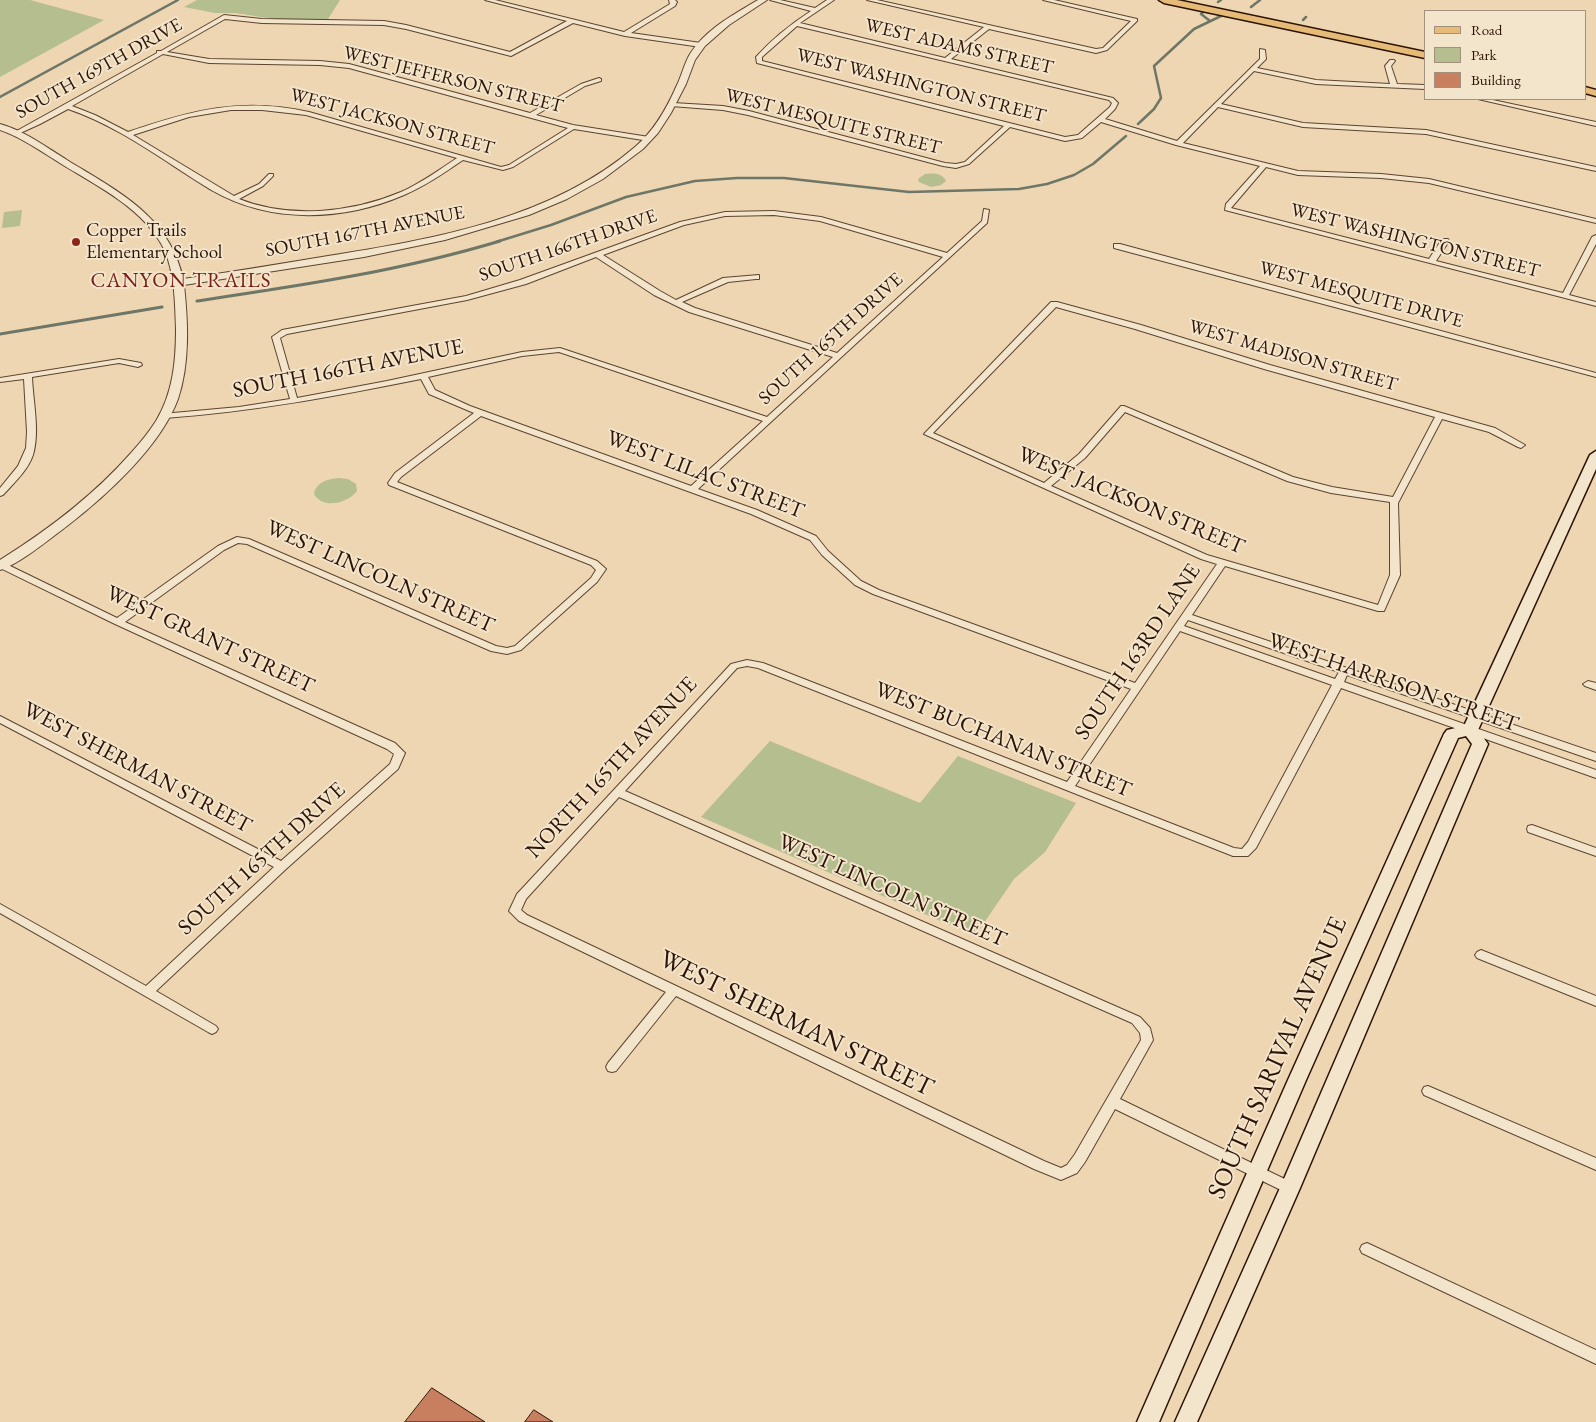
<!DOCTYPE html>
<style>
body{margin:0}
#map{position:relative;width:1596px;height:1422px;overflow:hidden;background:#edd6b1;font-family:"EB Garamond",serif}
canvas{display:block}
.legend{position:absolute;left:1424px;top:10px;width:162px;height:90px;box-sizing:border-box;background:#f3e4cc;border:1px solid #a4907c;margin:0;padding:6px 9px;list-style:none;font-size:15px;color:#2d1305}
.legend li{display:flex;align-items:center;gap:10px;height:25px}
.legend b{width:25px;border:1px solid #a4907c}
</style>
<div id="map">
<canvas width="1596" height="1422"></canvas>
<ul class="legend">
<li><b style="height:6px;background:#e6bb78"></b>Road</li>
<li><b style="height:14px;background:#b4be8e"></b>Park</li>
<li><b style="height:14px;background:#c87f5f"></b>Building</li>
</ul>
</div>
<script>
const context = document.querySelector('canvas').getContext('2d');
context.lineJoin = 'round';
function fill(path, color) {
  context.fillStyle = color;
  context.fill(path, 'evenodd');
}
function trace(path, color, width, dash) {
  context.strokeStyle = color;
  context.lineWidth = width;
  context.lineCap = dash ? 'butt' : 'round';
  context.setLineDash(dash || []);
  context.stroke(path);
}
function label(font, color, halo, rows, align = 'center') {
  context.font = font + ' "EB Garamond",serif';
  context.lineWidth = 4;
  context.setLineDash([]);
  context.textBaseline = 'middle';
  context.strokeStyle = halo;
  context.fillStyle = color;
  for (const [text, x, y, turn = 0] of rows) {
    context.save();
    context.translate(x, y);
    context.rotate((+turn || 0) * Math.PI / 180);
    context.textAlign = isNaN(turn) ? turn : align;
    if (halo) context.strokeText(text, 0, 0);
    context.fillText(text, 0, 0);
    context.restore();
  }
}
fill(new Path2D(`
 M0,0H30L104,20L0,77Z
 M197,0H340L328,19H273L236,13H215L184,7Z
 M925,174C933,173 942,173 946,181L941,185L931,187L919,182L918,179Z
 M22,210L20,226L2,228L4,212Z
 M339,478L348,479L356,484L357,491C348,503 323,510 314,494C316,482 328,479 339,478Z
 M770,741L920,803L958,756L1076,803L1045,852L1014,879L975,936L701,817Z`), '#b4be8e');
trace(new Path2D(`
 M1218,2L1221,0
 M1251,7L1260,0
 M1203,12L1201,14L1210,21
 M1303,20L1306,17
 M0,97L178,0
 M1138,124L1154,109L1161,98L1154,66L1194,29L1221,16
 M496,242L551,225L626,197L695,181L737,178H784L909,192L1019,189L1047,184L1074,175L1093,164L1126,136`), '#6e7767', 2.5);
trace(new Path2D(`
 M197,301C298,286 401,271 500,241
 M0,334L162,307`), '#6e7767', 3);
const building = new Path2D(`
 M432,1388L485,1422H405Z
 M534,1410L553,1422H525Z`);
fill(building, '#c87f5f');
trace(building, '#2d1305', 1);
const minor = new Path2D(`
 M485,0H495L624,32L670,4L669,0H675L677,2L675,6L631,33L701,43L704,45L701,47L625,36L573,23L511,56L406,29L384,25L262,23L225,19L167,52L209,59L320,61L349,64L530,113L581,84L599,78L601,79V81L585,86L536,115L573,125L649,137L652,139L649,141L574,129L513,167L503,170L463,160C444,173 425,186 404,195C344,221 271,224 213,191C165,162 121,127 68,109L40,124L18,134L13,133L157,53V51H161L224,15L262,19L384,21L406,25L510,52L567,21ZM163,54L209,63L320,65L349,68L568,128L509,165L501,167L309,112C241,97 192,110 128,132L95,115L72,106ZM231,110H262L306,115L457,158C439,170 421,183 401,192C351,213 289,219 239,199L263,186L273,176V174H269L259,184L234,196L133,135L189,117Z
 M770,0H780L815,8L827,0H834L800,23L945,58L984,27L867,0H877L1096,49L1103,48L1131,21L1043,0H1054L1137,19V21L1107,50L1096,53L989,29L951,59L1113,98L1118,103L1115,109L1105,119L1177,141L1260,59V49L1265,50L1266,59L1257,68L1316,80L1390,84L1385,66L1390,60H1394L1395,61L1391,66L1397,84L1425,85V89L1316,84L1254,71L1221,104L1303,123L1426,130L1596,167V171L1426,134L1303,127L1218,107L1183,143L1298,171L1381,174L1429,179L1596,219V223L1429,183L1381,178L1298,175L1266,167L1231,208L1429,259L1442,239H1448L1449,241L1436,261L1563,293L1592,237L1596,235V244L1569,295L1596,302V306L1225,210L1226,204L1260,166L1176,145L1101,122L1082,138L1065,141L1010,127L969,164L956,168L943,166L748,115L723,110L671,106L670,105L673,103L723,106L749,111L945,163L956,164L965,162L1004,126L757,63L756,57C772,39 791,24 811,11ZM797,26L1109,100L1112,103L1110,107L1078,135L1065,137L762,61V57Z
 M1478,99H1488L1596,122V126Z
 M984,209L989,210L987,223L698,489L757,510L816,536L828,551L861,581L879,590L1135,683L1217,564L1201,559L924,434L1051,302H1057L1141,325L1270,365L1495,428L1525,445L1521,448L1518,447L1489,432L1442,419L1398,503L1400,575L1384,611H1378L1225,566L1192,615L1596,753V761L1347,675L1344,682L1596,770V778L1341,688L1256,848L1248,856H1233L758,668L747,666L737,668L625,791L1140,1017L1150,1028L1153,1040L1120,1099L1295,1184L1296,1188L1295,1192L1290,1194L1285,1192L1115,1109L1085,1162L1077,1173L1061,1180L1034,1169L676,996L616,1071L612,1072L608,1071L606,1067L608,1063L666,992L519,921L509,911L517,894L731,664L747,660L763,663L1067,782L1131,689L873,594L855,585L822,555L810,540L751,514L481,416L401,477L397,482L597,561L606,569L597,582L521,650L507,654L491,651L247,544L238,543L224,550L125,622L395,743L405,753L398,769L286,869L156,991L216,1026L218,1029L216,1032L212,1034L208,1032L0,913V904L146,986L274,867L0,723V716L281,861L390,764L394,754L387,749L115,624L0,568V562L4,563L117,618L218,546L237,537L249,539L496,646L507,648L515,646L591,578L596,570L591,565L389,485L388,483L395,473L474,413L429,394L421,379C336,396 252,412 165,418L161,416L162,414L239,407L290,399L272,337L282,330L466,296L520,280L680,222L725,212L774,211L821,217L947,253L982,221ZM774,215L820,221L943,257L837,353L695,308L682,302L728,282L756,279H759V275L723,278L676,300L660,291L603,255L684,225L725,216ZM596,257L654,295L689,312L833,357L767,417L560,348L522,352L387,381L297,398L280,338L287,334L467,300L526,284ZM1056,307L1135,329L1264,369L1435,417L1393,497L1332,487L1293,477L1124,406H1121L1079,454L1044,483L933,433ZM559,352L763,421L691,486L470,406L435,390L428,377L522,356ZM1125,412L1287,481L1331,493L1390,502V575L1378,605L1207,555L1051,486L1085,458ZM1188,620L1339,672L1335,679L1184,626ZM1180,631L1332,685L1248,842L1242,849L1234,848L1075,786ZM619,797L1132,1023L1140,1033L1141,1040L1075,1154L1067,1165L1061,1168L1044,1161L527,915L521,910L526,899Z
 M1114,244H1120L1596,373V377L1114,248Z
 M119,359L141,363L142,365L138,367L119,363L32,377C33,402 40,431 33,455C28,470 14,483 3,495L0,496V488L18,466L26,448L27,432L24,379L0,382V378Z
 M1588,681L1596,683V690L1585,686L1583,684Z
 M1532,825L1596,848V856L1528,832L1527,829L1528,826Z
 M1481,950L1596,996V1006L1477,958L1475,955L1477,952Z
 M1428,1086L1596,1158V1170L1424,1095L1422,1091L1424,1087Z
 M1367,1243L1596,1350V1364L1362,1253L1360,1249L1362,1245Z`);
const tertiary = new Path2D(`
 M758,0H767L729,25L705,46L695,60L686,84L671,113L658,133L643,149L603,179L567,199L529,215L445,240L364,257L184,285C188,322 190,363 178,399C161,446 106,496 67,526C51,538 18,565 0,570V560C48,530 93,496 131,453C140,443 149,432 156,421C173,393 176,361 176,329C175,303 175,276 165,251C146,210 99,187 63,165C42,152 23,138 0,130V124C25,131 46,147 67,160C117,191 170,216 183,279C231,272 280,264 328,256C434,239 551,219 635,147C654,131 667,108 677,85C682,75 684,64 690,54C706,29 733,15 758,0Z`);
const secondary = new Path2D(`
 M1596,451V469L1478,730L1488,744L1300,1188L1197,1422H1175L1280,1188L1472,744L1466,736L1458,738L1306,1080L1159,1422H1137L1288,1080L1444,734L1447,730L1464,726L1590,455Z`);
const primary = new Path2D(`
 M1159,0H1177L1425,52V58L1164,3Z
 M1585,87L1596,90V96L1585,93Z`);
trace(minor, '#5d4430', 2);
trace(tertiary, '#5d4430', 2);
trace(secondary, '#2d1305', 3);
trace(primary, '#2d1305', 3);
fill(minor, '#f3e4cc');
fill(tertiary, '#f3e4cc');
fill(secondary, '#f3e4cc');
fill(primary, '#e6bb78');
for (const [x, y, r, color] of [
 [76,242,5,"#8f2418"]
]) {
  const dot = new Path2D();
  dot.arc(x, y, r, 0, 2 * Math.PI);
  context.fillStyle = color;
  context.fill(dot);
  trace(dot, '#f3e4cc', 2);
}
label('19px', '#2d1305', '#f3e4cc', [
 ["WEST ADAMS STREET",959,47,13],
 ["SOUTH 169TH DRIVE",99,69,-29],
 ["WEST JEFFERSON STREET",453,80,14],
 ["WEST WASHINGTON STREET",921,86,14],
 ["WEST JACKSON STREET",392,122,15],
 ["WEST MESQUITE STREET",833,122,14],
 ["SOUTH 167TH AVENUE",365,232,-11],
 ["WEST WASHINGTON STREET",1415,241,14],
 ["SOUTH 166TH DRIVE",568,246,-19],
 ["WEST MESQUITE DRIVE",1361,295,15],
 ["SOUTH 165TH DRIVE",831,339,-42],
 ["WEST MADISON STREET",1293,356,16]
]);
label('19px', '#2d1305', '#f3e4cc', [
 ["Copper Trails",86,231],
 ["Elementary School",86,253]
], 'left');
context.letterSpacing = '1px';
label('21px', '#7a1f14', '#f3e4cc', [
 ["CANYON TRAILS",181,281]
]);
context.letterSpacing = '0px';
label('22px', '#2d1305', '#f3e4cc', [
 ["SOUTH 166TH AVENUE",348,369,-11],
 ["WEST LILAC STREET",705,475,21],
 ["WEST JACKSON STREET",1131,501,23],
 ["WEST LINCOLN STREET",380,577,24],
 ["WEST GRANT STREET",210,640,25],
 ["SOUTH 163RD LANE",1138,652,-56],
 ["WEST HARRISON STREET",1393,683,19],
 ["WEST BUCHANAN STREET",1003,740,22],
 ["WEST SHERMAN STREET",137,768,28],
 ["NORTH 165TH AVENUE",612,768,-47],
 ["SOUTH 165TH DRIVE",262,859,-42],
 ["WEST LINCOLN STREET",892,891,24]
]);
label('26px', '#2d1305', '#f3e4cc', [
 ["WEST SHERMAN STREET",796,1024,26],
 ["SOUTH SARIVAL AVENUE",1278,1058,-66]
]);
</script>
